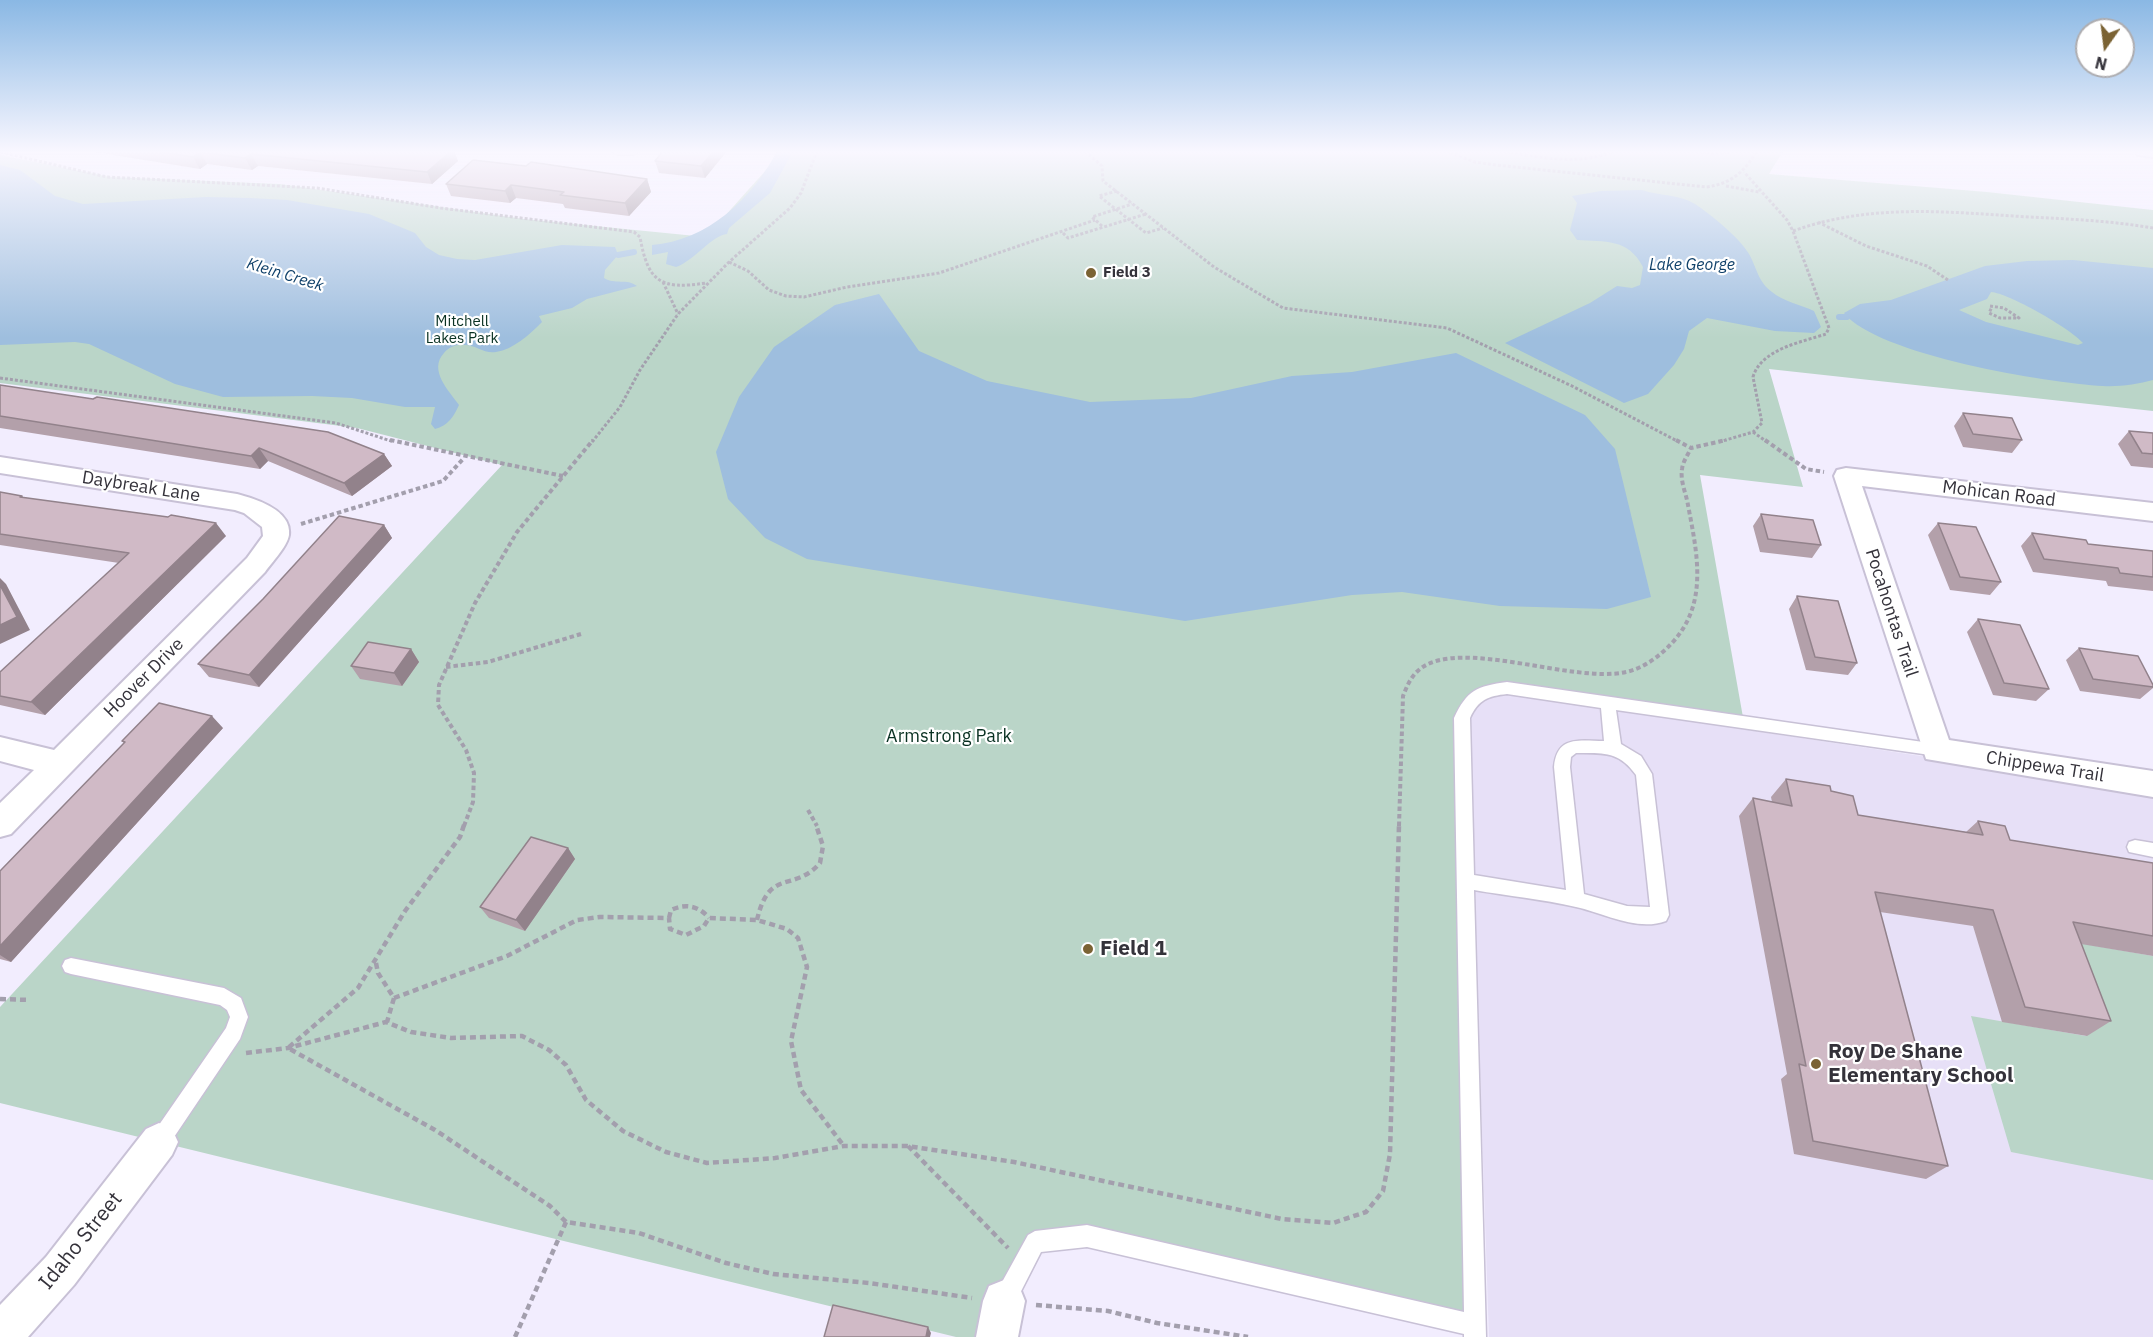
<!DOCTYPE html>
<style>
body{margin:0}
#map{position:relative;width:2153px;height:1337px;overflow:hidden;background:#f2edfe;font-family:"IBM Plex Sans",sans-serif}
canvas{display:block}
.north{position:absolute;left:2075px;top:18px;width:60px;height:60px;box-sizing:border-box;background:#fff;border:2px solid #aeadb0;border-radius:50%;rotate:194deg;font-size:16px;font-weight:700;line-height:24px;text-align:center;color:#34323a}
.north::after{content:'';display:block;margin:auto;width:21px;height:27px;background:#7b6334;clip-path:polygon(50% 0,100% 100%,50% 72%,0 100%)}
</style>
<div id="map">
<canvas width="2153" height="1337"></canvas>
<div class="north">N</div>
</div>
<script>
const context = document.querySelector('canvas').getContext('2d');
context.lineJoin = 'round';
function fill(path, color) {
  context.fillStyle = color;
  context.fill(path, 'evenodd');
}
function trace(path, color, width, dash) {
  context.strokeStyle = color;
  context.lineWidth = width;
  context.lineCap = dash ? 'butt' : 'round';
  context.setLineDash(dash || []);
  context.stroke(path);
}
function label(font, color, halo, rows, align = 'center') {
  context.font = font + ' "IBM Plex Sans",sans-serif';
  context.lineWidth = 4.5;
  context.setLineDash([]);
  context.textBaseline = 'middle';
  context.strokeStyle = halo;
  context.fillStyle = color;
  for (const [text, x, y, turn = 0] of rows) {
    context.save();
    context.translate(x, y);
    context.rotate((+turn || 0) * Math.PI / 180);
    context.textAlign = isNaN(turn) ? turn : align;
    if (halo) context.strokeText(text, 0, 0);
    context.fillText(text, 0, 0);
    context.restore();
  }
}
fill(new Path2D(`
 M1503,693L2153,791V1337H1489L1468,721L1482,698Z`), '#e7e0f7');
fill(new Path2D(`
 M783,151H1783L1769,174L1987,192L2153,210V411L1769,369L1803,487L1700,475L1744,723L1507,688L1468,702L1474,1325L1087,1236L1035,1243L997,1337H956L0,1103V1007L502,465L357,428L0,383V155L110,177L280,184L524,219L706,237Z
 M2050,938L2153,956V1180L2011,1152L1971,1016L2086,1036Z`), '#bad5c8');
fill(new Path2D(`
 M777,151H793L770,193L729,228L727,234C712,235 694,261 676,267L666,264L668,252L652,255V245C707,241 753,198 777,151Z
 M0,165L20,170L55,196L83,204L206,197L250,198L287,200L369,214L415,233L426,247L439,255L457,259L475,260L562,245L615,247L618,255L605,270L604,278C615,285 627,278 637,286L587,299L572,308L539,316L542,322C529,335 514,349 496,352C484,354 476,345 465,345C456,344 449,347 444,353C428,370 449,391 459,405C454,416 448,426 435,429L431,424L435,407H405L352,398L312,396L223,397L175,384L89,344L75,342L0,345Z
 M1642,190C1659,196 1679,194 1695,204C1710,214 1740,238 1749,254C1757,268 1758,282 1772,292C1783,301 1801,305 1814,311L1821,327L1814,333L1775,331L1707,318L1689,331L1684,349L1674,365L1648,394L1624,403L1505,343L1590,303L1617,286L1632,288L1640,285L1643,267C1628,238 1605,242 1577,240L1570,230L1577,203L1572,196L1601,191Z
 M2073,260L2153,268V380C2138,384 2119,387 2103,386C2048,383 1877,355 1844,313L1860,304L1891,300L1985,266L2027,261ZM1991,292C2008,293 2070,328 2083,343L2078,345L1986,322L1959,310L1987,299Z
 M879,294L919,351L987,381L1090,402L1191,398L1292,376L1352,372L1456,353L1585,415L1615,449L1651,597L1607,609L1500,606L1402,592L1352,595L1185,621L807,559L765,538L728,499L716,452L739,397L774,347L835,305Z`), '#9ebede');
trace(new Path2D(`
 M618,255L634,252
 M1839,317H1847`), '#9ebede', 6);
const lane = new Path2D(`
 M612,151H639C633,156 618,156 612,151Z
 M1507,682L1937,744L1943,745L1945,750L1943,755L1937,756L1616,710L1621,744L1641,756L1652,774L1669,915L1666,921C1637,932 1604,913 1576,907C1542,899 1508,896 1474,890L1486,1337H1464V1334L1087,1247L1041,1252L1012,1309L1004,1312L996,1309L993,1301L996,1293L1028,1235L1035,1231L1087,1225L1464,1312L1454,718C1467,690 1477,686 1507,682ZM1507,694L1601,708L1604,741C1579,741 1557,735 1554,767L1566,890L1474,875L1470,718C1478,700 1488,696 1507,694ZM1576,753C1603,753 1619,751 1636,775L1650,907L1627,906L1584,894L1570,767L1571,757Z
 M2135,840L2153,843V857L2129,852L2127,847L2129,842Z
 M71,958L224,988L241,998L248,1017L240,1039L166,1149L159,1152L152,1149L149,1142L152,1135L226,1028L230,1017L227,1010L220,1005L71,974L65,972L62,966L65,960Z`);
const street = new Path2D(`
 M2135,151H2153V157L2138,155Z
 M0,457L237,494C256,499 292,510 289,535C287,547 272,562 265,572L11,834L0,837V803L34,770L0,761V737L54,750L247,558L263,536L262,527L244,513L235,510L0,473Z
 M1846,468L2153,503V521L1862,486L1949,740L2153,771V797L1926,759L1834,476L1837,470Z
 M159,1123L172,1129L178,1142L172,1155L74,1285L28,1337H0V1305L46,1257L146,1129Z
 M1004,1280L1019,1286L1025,1301L1018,1337H976L983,1301L989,1286Z`);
trace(lane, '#c8c1d6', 3);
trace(street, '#c8c1d6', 4);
trace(new Path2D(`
 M1085,151L1102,166L1103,181L1214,267L1283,308L1447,328L1572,386L1679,442
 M1445,151L1475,162L1496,165L1706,187C1731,184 1744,172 1757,151
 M1500,151C1538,157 1579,166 1615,151
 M1691,151L1717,154L1736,151
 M0,152L107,177L317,188L441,208L634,232L640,237C648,282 660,290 706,283
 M1726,186L1759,192
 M1117,191L1099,196L1146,233L1163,228
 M1818,222L1866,246L1927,266L1948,280
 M1102,226L1092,217L1132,204
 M1793,231C1871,203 1948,212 2029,217C2071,219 2112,221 2153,228
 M1063,233L1068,238L1146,214
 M729,262L748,271L769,290L786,296L804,297L847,287L939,273L1095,220
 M663,282L678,314
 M1990,306L2004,308L2019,318H2000L1989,313L1992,307
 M0,378L336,423L394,442
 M1753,432L1767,442
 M592,442L620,407L640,370L678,314L729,262L790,208L801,193L817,151
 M1719,442L1753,432L1762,423L1753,377C1761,349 1802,342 1826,334L1829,328L1793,231L1787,220L1744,172`), '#a39fad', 3, [3, 2]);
trace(new Path2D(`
 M390,440L563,476
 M1676,440L1691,448L1726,440
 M1765,440L1806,469L1824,472
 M301,524L443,481L463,459
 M446,667L488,662L581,634
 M808,810L817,826
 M464,826L473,802L474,773L466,750L438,705L439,685L475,603L517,532L593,440
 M1399,826L1403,696C1407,686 1411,676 1420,669C1461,637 1572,684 1626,672C1644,668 1660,656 1672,643C1709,603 1697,553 1688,505C1686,493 1680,481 1682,469C1683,461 1688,455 1691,448`), '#a39fad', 4, [4.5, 3]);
trace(new Path2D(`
 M464,825L460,837L405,911L358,988L288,1048L435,1130L550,1206L566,1222L639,1233L726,1263L773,1274L869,1283L972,1298
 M669,918L671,910C686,903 699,906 709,918
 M757,920C769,867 794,893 820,863L823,846L816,825
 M376,963L378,973L394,998L387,1022
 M394,998L507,956L577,920L600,917L669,918L670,929L686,935L704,926L709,918L757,920L787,929L798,938L807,967L791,1041L801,1090L844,1146
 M0,999L30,1000
 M246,1053L288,1048L386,1022L411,1032L451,1038L522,1036L549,1050L566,1065L586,1100L623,1131L666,1152L707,1163L775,1158L844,1146H907L1014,1162L1282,1219L1333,1223L1366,1212L1383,1191L1390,1154L1399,825
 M908,1146L1008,1248
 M1036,1305L1108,1311L1157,1323L1248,1337
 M515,1337L566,1222`), '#a39fad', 4.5, [6, 4]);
fill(lane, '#fff');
fill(street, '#fff');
fill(new Path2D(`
 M95,151H454L458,161L432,184L258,166L252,170L207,164L200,169L95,152Z
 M727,151L705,178L659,173L655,161Z
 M647,179L651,192L629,216L565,208L563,204L516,198L510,203L451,196L446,184Z
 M0,385L384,454L392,466L352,496L268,461L260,469L0,428Z
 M1963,413L2022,440L2012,453L1963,447L1954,426Z
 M2129,431L2153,433V468L2131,466L2118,444Z
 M0,492L22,496L24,498L226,536L45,715L0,705V672L119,563L0,545Z
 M1761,514L1821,545L1812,558L1760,552L1753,526Z
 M1938,523L2001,582L1990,595L1950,590L1928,535Z
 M384,525L392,538L259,687L209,677L198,664Z
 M2032,533L2088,544L2153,551V591L2108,586L2106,581L2033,572L2021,546Z
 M1797,596L1857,663L1848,675L1806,670L1789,609Z
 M1978,619L2049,689L2036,701L1993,695L1967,632Z
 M2079,648L2153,685V688L2140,699L2080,691L2066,660Z
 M411,649L419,662L402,686L360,679L351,666Z
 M223,728L11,962L0,959V871L124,743L122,741Z
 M1786,779L1831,791L1858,815L1966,832L1978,821L2010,840L2153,863V956L2081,944L2111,1021L2087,1036L2002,1022L1973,926L1880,912L1948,1166L1926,1179L1794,1154L1781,1079L1787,1074L1739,816L1753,798L1772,802L1771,797Z
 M568,848L575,859L525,931L489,918L480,907Z`), '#b3a0aa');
fill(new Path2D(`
 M451,151H454L458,161L432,184L427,172Z
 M714,151H727L705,178L701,166Z
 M200,152L207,164L200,169L193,157Z
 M251,154L258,166L252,170L245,158Z
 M647,179L651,192L629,216L625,203Z
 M511,185L516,198L510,203L505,191Z
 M259,448L268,461L260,469L251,456Z
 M384,454L392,466L352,496L344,483Z
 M216,523L226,536L45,715L31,702Z
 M384,525L392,538L259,687L249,675Z
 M0,578L6,584L30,630L0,644Z
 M411,649L419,662L402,686L394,673Z
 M212,716L223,728L11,962L0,955V946Z
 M568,848L575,859L525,931L516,920Z
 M928,1327L931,1333L930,1337H926Z`), '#92828b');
const building = new Path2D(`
 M156,151H451L427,172L251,154L245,158L200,152L193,157Z
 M663,151H714L701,166L655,161Z
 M473,160L526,166L531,162L647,179L625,203L560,195L564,192L511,185L505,191L446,184Z
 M0,385L93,399L97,397L328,432L384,454L344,483L259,448L251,456L0,416Z
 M1963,413L2012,418L2022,440L1973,434Z
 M2129,431L2153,433V454L2142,453Z
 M0,492L22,496L20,497L168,517L171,515L216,523L31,702L0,696V672L129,553L0,534Z
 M1761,514L1813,520L1821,545L1768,539Z
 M339,516L384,525L249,675L198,664L263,599Z
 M1938,523L1976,527L2001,582L1960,577Z
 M2032,533L2086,540L2088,544L2153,551V577L2120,573L2118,568L2044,559Z
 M0,585L17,617L0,625Z
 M1797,596L1838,601L1857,663L1815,657Z
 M1978,619L2020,625L2049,689L2004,683Z
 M368,642L411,649L394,673L351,666Z
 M2079,648L2138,656L2153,685V687L2093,679Z
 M159,703L212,716L0,946V871L125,742L122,741Z
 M1786,779L1830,786L1831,791L1853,796L1858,815L1983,835L1978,821L2005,826L2010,840L2153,863V936L2073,922L2111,1021L2025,1007L1993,910L1875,892L1948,1166L1813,1141L1799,1064L1806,1066L1753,798L1792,806Z
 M531,837L568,848L516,920L480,907Z
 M833,1305L928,1327L926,1337H824Z`);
fill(building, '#d0bac6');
trace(building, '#92828b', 1.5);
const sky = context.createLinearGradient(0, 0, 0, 338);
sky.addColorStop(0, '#8ab8e4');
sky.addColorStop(0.45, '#f9f7ff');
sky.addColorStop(1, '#f9f7ff00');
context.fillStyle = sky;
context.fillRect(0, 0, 2153, 338);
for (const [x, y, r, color] of [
 [1091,273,6,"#7b6334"],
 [1088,949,6,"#7b6334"],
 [1816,1064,6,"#7b6334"]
]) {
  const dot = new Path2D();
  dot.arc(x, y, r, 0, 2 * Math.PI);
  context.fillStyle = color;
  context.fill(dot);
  trace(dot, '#fff', 2);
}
label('bold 15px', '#34323a', '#fff', [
 ["Field 3",1103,273]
], 'left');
label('15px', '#093122', '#fff', [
 ["Mitchell",462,322],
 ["Lakes Park",462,339]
]);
label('italic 16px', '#10416a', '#fff', [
 ["Lake George",1692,265],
 ["Klein Creek",285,275,17]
]);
label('18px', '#34323a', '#fff', [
 ["Daybreak Lane",141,487,9],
 ["Mohican Road",1999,494,7],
 ["Pocahontas Trail",1891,613,72],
 ["Hoover Drive",144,678,-45],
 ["Chippewa Trail",2045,767,9]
]);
label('18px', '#093122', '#fff', [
 ["Armstrong Park",949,737]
]);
label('bold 21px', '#34323a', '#fff', [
 ["Field 1",1100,949],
 ["Roy De Shane",1828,1052],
 ["Elementary School",1828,1076]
], 'left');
label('21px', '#34323a', '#fff', [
 ["Idaho Street",81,1241,-51]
]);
</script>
